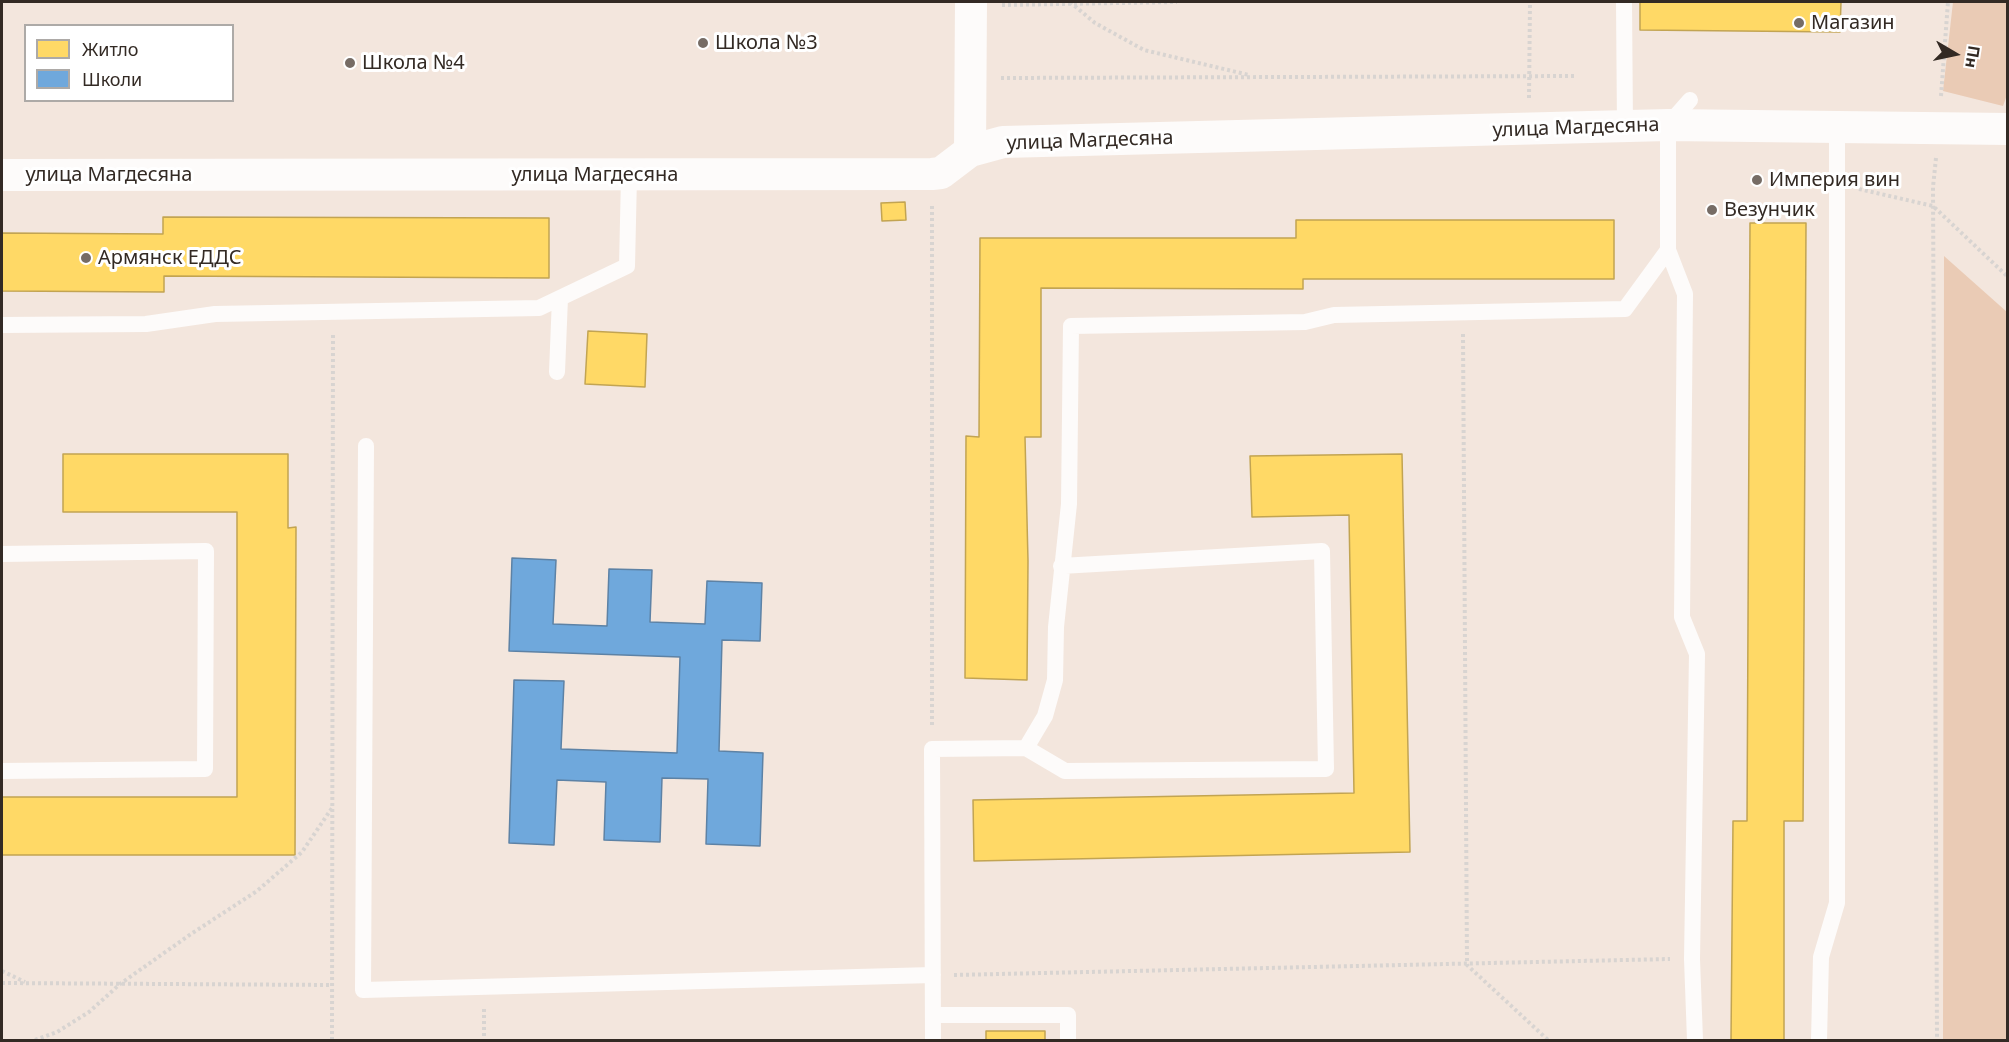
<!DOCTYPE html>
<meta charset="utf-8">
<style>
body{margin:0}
#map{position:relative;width:2009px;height:1042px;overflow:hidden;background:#f3e6dd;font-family:"Noto Sans",sans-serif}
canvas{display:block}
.frame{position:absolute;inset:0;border:3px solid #332a24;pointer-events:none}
.legend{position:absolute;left:24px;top:24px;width:210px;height:78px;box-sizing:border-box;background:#fff;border:2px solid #adaaa7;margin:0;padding:8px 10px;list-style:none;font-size:18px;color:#332a24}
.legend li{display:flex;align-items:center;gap:12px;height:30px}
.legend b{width:30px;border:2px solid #adaaa7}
.north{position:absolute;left:1925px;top:24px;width:60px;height:60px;-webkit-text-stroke:4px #fff;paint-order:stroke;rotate:99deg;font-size:16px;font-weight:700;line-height:24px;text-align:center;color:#332a24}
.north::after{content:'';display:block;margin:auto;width:21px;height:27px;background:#332a24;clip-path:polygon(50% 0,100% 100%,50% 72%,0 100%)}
</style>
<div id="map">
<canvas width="2009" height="1042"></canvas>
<div class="frame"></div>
<ul class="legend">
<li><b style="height:16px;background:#ffd966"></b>Житло</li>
<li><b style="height:16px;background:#6fa8dc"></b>Школи</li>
</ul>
<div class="north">Пн</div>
</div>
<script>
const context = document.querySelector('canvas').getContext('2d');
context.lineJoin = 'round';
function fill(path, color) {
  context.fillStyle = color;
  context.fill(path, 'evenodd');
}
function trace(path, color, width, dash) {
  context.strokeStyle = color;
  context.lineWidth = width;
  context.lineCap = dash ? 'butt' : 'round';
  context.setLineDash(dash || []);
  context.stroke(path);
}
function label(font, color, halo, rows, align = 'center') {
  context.font = font + ' "Noto Sans",sans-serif';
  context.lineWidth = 6;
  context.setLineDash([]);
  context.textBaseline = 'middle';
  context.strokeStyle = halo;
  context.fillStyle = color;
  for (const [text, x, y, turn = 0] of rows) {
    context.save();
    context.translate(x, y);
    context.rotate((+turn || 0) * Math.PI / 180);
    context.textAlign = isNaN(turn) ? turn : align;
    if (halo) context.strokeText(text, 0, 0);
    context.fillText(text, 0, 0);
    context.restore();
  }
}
fill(new Path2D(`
 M1953,2H2007L2008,92L2003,106L1943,91Z
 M1944,256L2007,312V1040H1943Z`), '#eacbb5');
const homes = new Path2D(`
 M1640,2H1841L1840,32L1640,30Z
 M905,202L906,220L882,221L881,203Z
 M163,217L549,218V278L164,276V292L2,291V233L163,234Z
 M1296,220H1614V279H1303V289L1041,288V437H1025L1028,561L1027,680L965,678L966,436L979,437L980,238H1296Z
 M1750,223H1806L1803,821H1784V1040H1731L1733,821H1747Z
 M588,331L647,334L645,387L585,384Z
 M63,454H288V528L296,527L295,855H2V797H237V512H63Z
 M1402,454L1410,852L974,861L973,800L1354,793L1349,515L1252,517L1250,456Z
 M986,1031H1045V1040H986Z`);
fill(homes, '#ffd966');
trace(homes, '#c2a452', 1.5);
const schools = new Path2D(`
 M512,558L556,560L553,624L607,626L609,569L652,570L650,622L705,624L707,581L762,583L760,641L722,640L719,751L763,753L760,846L706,844L708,779L662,778L660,842L604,840L606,782L557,780L554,845L509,843L514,680L564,681L561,749L677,753L680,657L509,651Z`);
fill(schools, '#6fa8dc');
trace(schools, '#5d82a5', 1.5);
trace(new Path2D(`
 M1070,2L1095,23L1144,50L1249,75
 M1002,5L1177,2
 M1001,78L1577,76
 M1941,96L1948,2
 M1529,98L1530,2
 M1936,158L1933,187L1937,1040
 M1859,189L1933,206L2008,277
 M1463,334L1467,965L1548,1040
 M932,725V205
 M2,971L25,982
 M954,975L1670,959
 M2,983L332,985
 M484,1009V1040
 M35,1040L57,1032L89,1012L120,984L191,934L257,891L302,852L332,808
 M332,1040L333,334`), '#d8d4d1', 4, [3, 3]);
trace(new Path2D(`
 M1624,2L1625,127
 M1690,100L1668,125V250L1685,294L1682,617L1697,654L1692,959L1695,1040
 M2,325L146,324L215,314L539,308L627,266L629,176
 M557,372L560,298
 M366,446L363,990L933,975
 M2,554L206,551L205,769L2,771
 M1026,748L1045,716L1055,680L1056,627L1069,504L1071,326L1305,322L1334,315L1625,309L1668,250
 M933,1015H1068V1040
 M933,1040L932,749L1026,748L1065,771L1326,769L1322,551L1061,566
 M1819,1040L1821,957L1837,903V127`), '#fdfbfa', 16);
trace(new Path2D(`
 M970,151L971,2
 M2,175L932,174L941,173L970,151L1003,142L1668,125L2008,129`), '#fdfbfa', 32);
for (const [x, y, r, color] of [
 [1799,23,6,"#766c65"],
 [703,43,6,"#766c65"],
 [350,63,6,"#766c65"],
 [1757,180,6,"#766c65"],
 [1712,210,6,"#766c65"],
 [86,258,6,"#766c65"]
]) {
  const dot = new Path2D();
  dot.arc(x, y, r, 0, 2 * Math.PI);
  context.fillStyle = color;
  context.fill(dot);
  trace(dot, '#fff', 2);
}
label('20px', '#332a24', '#fff', [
 ["Магазин",1811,23],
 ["Школа №3",715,43],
 ["Школа №4",362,63],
 ["Империя вин",1769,180],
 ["Везунчик",1724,210],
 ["Армянск ЕДДС",98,258]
], 'left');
label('20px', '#332a24', '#fff', [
 ["улица Магдесяна",1576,128,-2],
 ["улица Магдесяна",1090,141,-2],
 ["улица Магдесяна",109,175],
 ["улица Магдесяна",595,175]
]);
</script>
